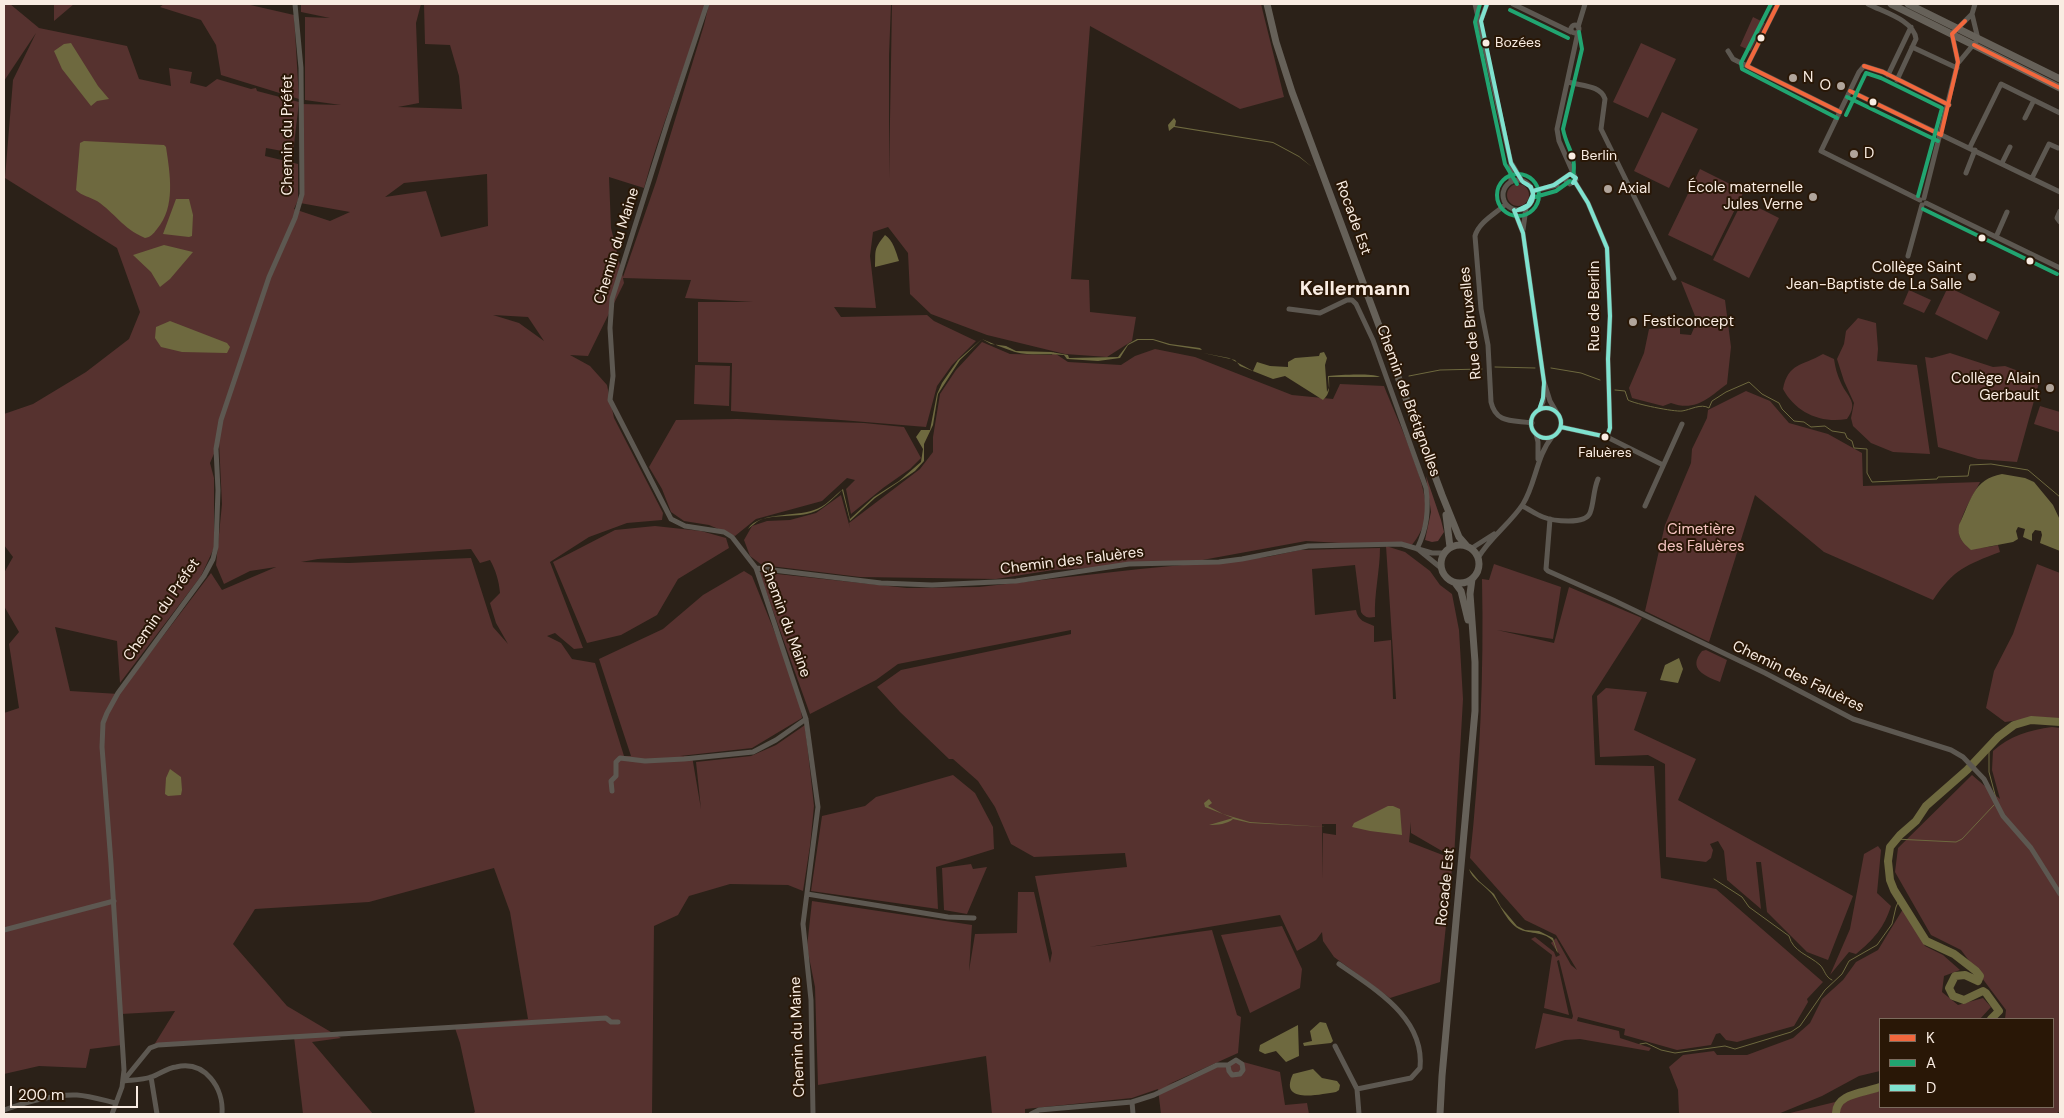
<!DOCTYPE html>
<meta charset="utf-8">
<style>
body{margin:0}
#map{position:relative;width:2064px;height:1118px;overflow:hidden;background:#2b2118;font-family:"DM Sans",sans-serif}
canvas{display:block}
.frame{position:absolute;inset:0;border:5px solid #f9ece2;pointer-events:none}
.legend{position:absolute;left:1879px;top:1018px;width:175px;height:90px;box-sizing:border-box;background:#291706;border:1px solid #7c6c5e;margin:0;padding:6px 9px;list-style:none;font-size:15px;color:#f9ece2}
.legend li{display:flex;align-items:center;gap:10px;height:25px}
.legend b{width:25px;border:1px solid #7c6c5e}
.scale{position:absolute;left:10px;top:1086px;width:128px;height:22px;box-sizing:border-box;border:2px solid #f9ece2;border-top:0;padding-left:6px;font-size:15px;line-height:18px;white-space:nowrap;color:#f9ece2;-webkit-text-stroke:4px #291706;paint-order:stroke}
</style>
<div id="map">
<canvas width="2064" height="1118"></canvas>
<div class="frame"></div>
<ul class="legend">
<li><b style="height:6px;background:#f2673d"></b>K</li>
<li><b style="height:6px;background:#21a571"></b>A</li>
<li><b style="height:6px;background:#7fe2cf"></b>D</li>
</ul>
<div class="scale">200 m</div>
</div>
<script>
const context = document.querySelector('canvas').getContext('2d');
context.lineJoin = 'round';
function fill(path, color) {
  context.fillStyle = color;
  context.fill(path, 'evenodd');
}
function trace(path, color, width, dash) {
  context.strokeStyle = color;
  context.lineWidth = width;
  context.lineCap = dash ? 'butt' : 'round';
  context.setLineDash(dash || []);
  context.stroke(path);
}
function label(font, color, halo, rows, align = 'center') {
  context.font = font + ' "DM Sans",sans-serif';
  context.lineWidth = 4;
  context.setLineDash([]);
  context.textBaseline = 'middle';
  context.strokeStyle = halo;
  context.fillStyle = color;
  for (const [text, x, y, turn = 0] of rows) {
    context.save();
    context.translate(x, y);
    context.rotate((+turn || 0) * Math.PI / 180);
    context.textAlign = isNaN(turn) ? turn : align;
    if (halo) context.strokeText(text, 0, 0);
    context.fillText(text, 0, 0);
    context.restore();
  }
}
fill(new Path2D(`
 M4,4H10L39,28L127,46L139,79L171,86L169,68L192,72L190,83L206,87L217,79L251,89L256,88L257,91L299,102L293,153L266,148L265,156L298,164V200L294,209L330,221L350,212L300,203L301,104L341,105L305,100V17L330,18L301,12V4H421L416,23L419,103L398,107L462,109L459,76L450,45L425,44L424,4H706C686,66 661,125 644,188L609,177L611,228L623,277L656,182L704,25L709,4H891L889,56V178L892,4H1261L1284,97L1240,109L1090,26L1071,279L1089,280L1090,312L1136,317L1132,341L1107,357L1065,354L987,335L931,314L910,294L908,253L888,227L873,232L870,256L876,308L834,307L841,317L927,315L934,321L976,341L952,365L937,386L926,427L731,411L732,363L698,362V302H753L685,298L691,280L623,278L624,283L588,356L570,355L590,366L607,385L614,418L663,513L662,520L627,523L589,537L550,562L583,648L574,649L555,633L547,636L561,643L572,659L595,663L624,756H631L599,659L663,629L703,595L744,571L752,576L798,690L802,718L752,748L680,756H692L701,809L696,762L751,756L776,745L805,725L814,806L810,846L803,891L788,885L730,884L689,896L678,915L654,926L652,1114H472L475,1112L460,1043L454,1025L528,1019L510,912L494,868L369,902L255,909L233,944L287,1006L341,1038L312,1042L373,1114H303L294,1037L154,1045L175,1011L121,1014L122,1045L90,1049L86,1068L39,1066L4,1074V713L19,708L9,644L19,632L4,606V573L13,557L4,545V414L33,404L86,372L129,339L140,312L117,248L5,178L13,80L36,33L4,81ZM487,174L488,226L441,237L426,191L385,197L404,183ZM493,315L528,317L544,341L519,323ZM219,442L222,504L216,565L224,584L250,571L276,567L222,590L211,573L119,694L70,691L55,627L117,641L120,683L201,576L214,548V478L210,463ZM471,549L480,563L490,560C496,571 499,581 500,593L490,603L496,623L508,644L493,627L471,558L349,563L301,562L318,559Z
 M54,4H74L54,21Z
 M164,4H246L294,15L299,99L221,75L216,45L201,20L160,7Z
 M1753,17L1765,23L1751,51L1740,46Z
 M1641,43L1676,59L1648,118L1613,102Z
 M1662,112L1698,129L1669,188L1634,171Z
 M1700,169L1744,191L1712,256L1668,235Z
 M1507 195a11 11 0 1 1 22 0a11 11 0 1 1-22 0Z
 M1743,200L1779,218L1749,278L1713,260Z
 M1681,281L1725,300L1731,347L1727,384C1708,398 1696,412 1671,403L1663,406L1632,398L1629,388L1644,353L1649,329L1680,327V334L1691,335L1697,321Z
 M1948,287L2000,312L1987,340L1935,314Z
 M1909,290L1931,300L1924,313L1903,304Z
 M1858,318L1876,323L1878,349L1877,361L1917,365L1930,454L1893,452L1871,443L1853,426L1851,418L1854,403L1844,381L1837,359L1844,344L1846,331Z
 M982,342L1010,354L1052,355L1053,352L1068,362L1121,365L1135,356L1155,349L1195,357L1292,395L1333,399L1340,384L1384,386C1396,417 1427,481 1426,512C1425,525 1419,537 1410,547L1306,541L1186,563L1053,570L996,579L860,577L762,565L750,556L744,540L752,526L767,521L790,520L816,513L841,495L850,528L849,523L920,469L933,452V437L940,394L956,370Z
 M1950,353L1993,367L2005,366L2040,379L2017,462L1978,459L1938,447L1925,357L1932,358Z
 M1823,354L1834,359C1835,366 1837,375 1841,383C1848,398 1859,402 1847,419C1821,424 1795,412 1783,389C1788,363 1802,366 1823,354Z
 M695,365L730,366L729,406L694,404Z
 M1746,391L1770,401L1789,423L1828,434L1862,453L1863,486L1980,482C1973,497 1946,535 1967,544C1979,549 1985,548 1998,545L2000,552C1966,565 1954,569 1933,600L1824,552L1755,495L1709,642L1645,611L1665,525L1691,463L1692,449L1707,418L1708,410Z
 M2040,406L2060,412L2059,432L2034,424Z
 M737,419L864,423L904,427L921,458L910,469L883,488L851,514L846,489L855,480L847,478L822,501L756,519L735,536L709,525L684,521L671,512L662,489L649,467L676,420Z
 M655,526L701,531L726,538L729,548L678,579L657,615L621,635L587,643L553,562L615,530Z
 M1386,546L1405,552L1430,571L1440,585L1452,594L1459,630L1463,699L1454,858L1411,833V822L1409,842L1453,859L1440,982L1390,998L1334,957L1323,941L1322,932L1316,940L1297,951L1280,915L1089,947L1212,930L1237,1015L1241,1017L1238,1053L1167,1085L1236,1060L1280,1072L1285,1105L1307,1103L1309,1114H1161L1158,1089L1132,1098L1025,1109V1114H992L986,1056L818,1085L815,987L807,947L812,901L972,925L969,971L975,934L1017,933L1018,892H1034L1050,963L1052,953L1035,876L1127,867L1125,853L1034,857L1011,844L995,807L978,781L953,759H949L900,712L877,687L901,670L1071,634V630L898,664L876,680L810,714L759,572L907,588L979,587L1140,569L1267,557L1300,550L1380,548C1380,571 1374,593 1375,617C1369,618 1365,618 1361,612L1355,565L1312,569L1315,615L1356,610C1358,621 1365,622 1374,626V642L1391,640L1393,699H1396ZM1322,824H1336V835L1323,833V879Z
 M1494,564L1561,587L1553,639L1497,630L1554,643L1569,587L1642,618L1592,696L1595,765L1654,766L1661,878L1716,889L1823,982L1807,999L1808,1002L1794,1026L1737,1042L1726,1040L1720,1033L1716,1034L1711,1045L1677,1050L1624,1035L1625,1029L1578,1017L1577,1021L1619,1031L1620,1038L1651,1048L1649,1051L1580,1039L1565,1040L1535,1049L1543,1013L1572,1019L1573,1016L1559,960L1557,961L1569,1015L1544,1008L1552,955L1531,939L1535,937L1554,952L1556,957L1560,955L1551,943L1556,938L1571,965L1577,970L1556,935L1525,920L1470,858C1480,766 1484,672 1482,579L1489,580Z
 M2037,564L2060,573V720L2043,717L2005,722L1986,708L1994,671L2013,634Z
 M1706,650L1727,660L1720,682C1705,676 1687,669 1702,651Z
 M1606,688L1647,692L1634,730L1696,759L1678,800L1853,896L1828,960L1807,952L1767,912L1761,862H1756L1761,909L1727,880L1724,851L1718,841L1710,844L1713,850L1711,858L1706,862L1666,857L1665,764L1648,755L1600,757L1597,696Z
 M2052,727L2060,728V1111L2056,1114H1786L1880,1091V1107H2053V1019H2005L2006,1010L1961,950L1931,935L1895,872L1898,848L1972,775L2000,799L1992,770L1993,751C2010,736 2029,730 2052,727Z
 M953,775L975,793L993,827L994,849L936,867L938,909L811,891L822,816L865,806L876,797Z
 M1878,846L1881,850L1877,893L1891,906C1884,928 1874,939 1856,954L1849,952L1830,975L1850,929L1864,854Z
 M971,864L973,869L987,867L967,914L944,910L942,868Z
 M1903,909L1925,946L1943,955L1960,970L1944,976L1942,992L1958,1005L1983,998L1991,1007L1980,1019H1880V1071L1859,1076L1822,1096L1778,1114H1679L1678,1090L1669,1067L1683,1055L1714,1051L1717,1055H1747L1793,1038L1810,1023L1822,999L1843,980L1856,962L1878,950Z
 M1282,926L1302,969L1300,988L1250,1013L1221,935Z`), '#56322f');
fill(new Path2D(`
 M1426,476L1441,520L1444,532L1438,541L1432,542L1425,540L1431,512Z`), '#623a38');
fill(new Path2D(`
 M71,43L98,86L109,99L97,101L91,106L62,69L54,51L64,44Z
 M1174,118L1176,121L1175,126L1273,142L1299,156L1312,167L1299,157L1273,143L1174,127L1169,131L1168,125Z
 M84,141L164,145L166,147C170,174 176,207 157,229C153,234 151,237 145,238C122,228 115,213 97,201C90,197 82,196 76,190L80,143Z
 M176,199H189L193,215L192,236L189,237L163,234Z
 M885,235C893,240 896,252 899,261L875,267C876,250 873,250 885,235Z
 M164,245L193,252L170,279L160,287L151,272L133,255Z
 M170,321L227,343L230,347L227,353L182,352L161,347L155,338L156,327Z
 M982,339L991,344L1006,346L1016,351L1051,352L1068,355L1069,358L1118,357L1128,344L1137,339H1153L1170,344L1200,348L1202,350L1169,345L1153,340H1138L1128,345L1120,358L1098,361L1067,359L1064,355C1049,353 1030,356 1015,352C1004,348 993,344 982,339L960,360L938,394L933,425L924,444V461L915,471L875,498L850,521L842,490C835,497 827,505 818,510C800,519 778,513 760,520C756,522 752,526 748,529C759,512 794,517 814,510C825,507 834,496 843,489L850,519L874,497L899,481L921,462L923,449L916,437L921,430H930L937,394L942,383L958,360Z
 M1324,352L1327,358L1325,365L1327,392L1329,388L1328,376C1340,375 1371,373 1380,377H1329C1329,386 1331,393 1323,400L1285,376L1273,379L1240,366L1235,360L1203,353L1229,358L1253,371L1257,362L1270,366L1288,367V362L1295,358L1319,356L1320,353Z
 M2002,474L2025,478L2034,482L2053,505L2060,520V551L2040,543L2042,535L2041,531L2035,530L2032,534V541L2023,537L2025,529L2018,527L2016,531L2018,539L2013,542L1971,550C1962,542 1957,537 1959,525C1971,501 1973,479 2002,474Z
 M1679,658L1683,669L1678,683L1660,680L1665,665Z
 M170,769L181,777L182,790L181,795L168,796L165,794L166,778Z
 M1209,799L1212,803L1208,806L1223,814L1250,822L1326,827L1250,823L1233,819C1228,824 1217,825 1209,825L1233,818L1205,807L1204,803Z
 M1388,806H1393L1400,809L1402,835L1370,831L1352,827L1354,823Z
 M1469,869L1479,881L1494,894L1501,907L1517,926L1525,930L1539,931L1553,938L1558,953C1555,950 1555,943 1552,940C1543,931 1527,934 1519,929C1506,922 1499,901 1490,892C1483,884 1472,879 1469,869Z
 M1320,1022L1326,1023L1333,1041L1331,1043L1304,1046L1303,1043L1312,1041L1310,1031Z
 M1298,1025L1299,1056L1286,1062L1276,1051L1265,1054L1259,1051L1260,1045Z
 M1313,1069L1322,1078L1337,1081L1340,1085L1339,1090L1336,1092C1321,1094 1278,1105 1293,1074Z`), '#6e693f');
trace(new Path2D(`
 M1495,367L1535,368
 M1551,368L1581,373L1600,380
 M1409,376L1440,370L1482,369
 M1615,390L1625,391L1628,400C1635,404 1674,412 1682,411C1690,410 1701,403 1709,408L1712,401L1726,392L1749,382L1762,394L1779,403L1782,409L1794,421L1804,422L1811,427L1825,426L1832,431L1845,433L1847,438L1852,441L1854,448L1867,449V473L1872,482L1937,479L1938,477L1968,476L1970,465L1991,464L2028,470L2060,497
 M1989,747V772L1997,802
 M1895,839L1956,842L1962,839L1994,805
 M1714,879L1742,897L1749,907L1789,936C1793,952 1809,955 1820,965C1825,970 1825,977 1832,980
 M1640,1044L1646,1043L1661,1050L1675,1053L1725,1046L1735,1049L1791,1032L1800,1026L1825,990L1842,974L1849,961L1877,945L1892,924L1896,907L1900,898`), '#6e693f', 1);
trace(new Path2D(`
 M1991,1019L1999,1011L1986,993L1983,991L1964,1000L1953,996L1949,988L1955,976L1965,975L1978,981L1980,976L1976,971L1954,954L1926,941L1894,890L1890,880L1888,861L1890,847L1900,835L1916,821L1926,806L1967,770L1998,737L2014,725L2031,720L2060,722
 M1836,1114C1835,1093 1865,1093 1880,1087`), '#6e693f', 8);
trace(new Path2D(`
 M707,4L667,124L612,299L610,328L613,376L610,400L671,519L685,526L724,532L732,537L756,568L806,719L818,807L803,924L811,1000L813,1114
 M1475,4L1511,163V182
 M1513,4L1571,32
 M1778,4L1747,66L1840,112
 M1868,4C1883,12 1914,20 1916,39L1897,80
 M1481,20L1487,4
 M1571 29a4 4 0 1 1 8 0a4 4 0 1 1-8 0Z
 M1578,27L1585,4
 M1912,47L1957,68
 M1728,51L1733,59L1747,66
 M1959,62L1978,39L1972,14L1975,4
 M1888,75L1911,27
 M1568,82C1581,86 1601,85 1605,99L1601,129L1674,278
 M1850,91L2060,192
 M2025,118L2034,100
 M1970,147L2001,84L2060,113
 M2002,163L2010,147
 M1512,164L1522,181
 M1966,173L1975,150
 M1574,175L1559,141L1557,129L1578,32
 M2032,178L2049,144L2058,148
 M1503 195a15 15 0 1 1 30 0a15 15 0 1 1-30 0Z
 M1575,182L1588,203L1607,248L1610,316L1608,359L1610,428L1607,437
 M1554,185L1570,174L1574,175L1576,180L1570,184L1566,181V177
 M1533,191L1557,185
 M1924,198L1958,62L1952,34L1972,14
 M1920,200L1821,151L1859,72L1864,66L1883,72L1949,105
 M1926,203L2060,268
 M1506,204C1495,214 1479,222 1475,236L1481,309L1488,345L1491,402C1496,424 1513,420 1532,423
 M1514,210L1523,233L1544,382L1550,401L1557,413
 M2060,211L2057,218L2060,222
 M1523,230L1526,208
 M1996,237L2007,212
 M1908,256L1922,205
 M1289,309L1320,313L1347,300H1352L1356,304L1373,340L1426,488C1429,510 1427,528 1417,549
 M1531 423a15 15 0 1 1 30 0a15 15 0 1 1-30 0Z
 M1539,410L1543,402L1544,387
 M1561,427L1607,437L1663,465
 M1536,434L1538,442V459
 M1522,506C1529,509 1535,514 1543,517C1553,521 1585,525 1590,513C1594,503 1593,491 1598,479
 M1645,506L1682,424
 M1550,519L1546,569L1548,571L1613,600L1765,673L1853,719L1951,750L1963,757L1984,779L2003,816L2031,848L2060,894
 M1472,548L1494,534
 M1419,550L1441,568
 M1478,558C1490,537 1510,524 1523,504C1536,483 1536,457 1552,437
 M756,568L881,583L932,585L1016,581L1129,564L1219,562L1242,559L1308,546L1401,544L1432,553H1443
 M612,791L611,781L616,776V762L620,758L645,761L684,759L753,752L776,740L806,719
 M807,894L948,917L974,918
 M4,930L114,901
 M1339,964C1374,989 1425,1017 1420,1068L1411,1078L1357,1089L1359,1114
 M1335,1046L1357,1089
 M151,1077L157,1114
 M124,1080L150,1048L158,1045L606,1018L611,1022H618
 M124,1081C133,1080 143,1080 151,1077C160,1074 167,1068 176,1067C205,1060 224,1088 222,1114
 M4,1110C26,1102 53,1094 77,1095C90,1096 103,1100 116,1103
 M112,1114L122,1087L124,1070L111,863L102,747L103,723L107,713L118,693L204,576L213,559L216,547L218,490L216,449L221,420L269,277L295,218L302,194L301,68L295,4
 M1031,1114L1039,1110L1132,1102
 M1133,1114L1132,1102L1154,1095L1217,1065H1228L1236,1060L1242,1064L1243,1070L1240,1074L1232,1075L1229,1071L1228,1065`), '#5d5851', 5);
trace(new Path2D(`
 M1267,4L1276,42L1292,92L1442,495L1459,537L1466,545
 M1891,4L2060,88
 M1908,4L2060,79
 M1446,515L1450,547
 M1441 564a19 19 0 1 1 38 0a19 19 0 1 1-38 0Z
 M1455,583L1461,591L1468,620
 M1440,1114L1442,1076L1475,711V662L1470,594L1472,579`), '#666159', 7);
trace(new Path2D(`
 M1778,4L1747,66L1840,112
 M1974,45L2060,88
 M1864,66L1883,72L1949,105
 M1850,91L1941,135
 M1941,135L1958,62L1952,34L1965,21`), '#f2673d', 4);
trace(new Path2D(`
 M1480,4L1475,22L1505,164L1517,184
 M1771,4L1741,63L1742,69L1837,118
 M1510,10L1568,38
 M1847,97L1938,141
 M1846,115L1866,73L1881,78L1942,108L1918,196
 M1497 195a21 21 0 1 1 42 0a21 21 0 1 1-42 0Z
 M1573,177C1577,154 1567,150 1563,129L1582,49L1579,32
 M1535,197L1556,191L1570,181L1572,182
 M1923,209L2057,274`), '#21a571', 4);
trace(new Path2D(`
 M1487,4L1481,21L1511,163L1522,181
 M1575,182L1588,203L1607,248L1610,316L1608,359L1610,428L1607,437
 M1533,191L1554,185L1570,174L1576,178L1573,183
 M1514,210L1523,233L1544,382L1543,398L1539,410
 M1518,210C1535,209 1539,188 1523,182
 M1518,210L1528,205L1533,194L1531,187L1523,182
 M1531 423a15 15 0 1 1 30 0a15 15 0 1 1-30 0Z
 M1561,427L1607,437`), '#7fe2cf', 4);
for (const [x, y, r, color] of [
 [1761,38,4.5,"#f9ece2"],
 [1486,43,4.5,"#f9ece2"],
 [1793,78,5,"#b1a59b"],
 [1841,86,5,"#b1a59b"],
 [1873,102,4.5,"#f9ece2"],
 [1854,154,5,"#b1a59b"],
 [1572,156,4.5,"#f9ece2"],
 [1608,189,5,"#b1a59b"],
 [1813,197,5,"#b1a59b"],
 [1982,238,4.5,"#f9ece2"],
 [2030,261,4.5,"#f9ece2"],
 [1972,277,5,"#b1a59b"],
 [1633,322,5,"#b1a59b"],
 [2050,388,5,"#b1a59b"],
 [1605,437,4.5,"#f9ece2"]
]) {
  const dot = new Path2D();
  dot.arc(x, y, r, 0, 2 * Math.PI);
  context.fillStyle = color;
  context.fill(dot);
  trace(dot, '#291706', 2);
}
label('14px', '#f9ece2', '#291706', [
 ["Bozées",1495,43],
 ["Berlin",1581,156],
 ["Faluères",1605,453,"center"]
], 'left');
label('15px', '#f9ece2', '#291706', [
 ["N",1803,78],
 ["O",1831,86,"right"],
 ["D",1864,154],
 ["École maternelle",1803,188,"right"],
 ["Jules Verne",1803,205,"right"],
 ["Axial",1618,189],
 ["Collège Saint",1962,268,"right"],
 ["Jean-Baptiste de La Salle",1962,285,"right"],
 ["Festiconcept",1643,322],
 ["Collège Alain",2040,379,"right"],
 ["Gerbault",2040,396,"right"]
], 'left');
label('15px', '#f9ece2', '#291706', [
 ["Chemin du Préfet",288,135,-90],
 ["Rocade Est",1353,218,70],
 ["Chemin du Maine",617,246,-73],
 ["Rue de Berlin",1595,306,-90],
 ["Rue de Bruxelles",1471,323,-96],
 ["Chemin de Brétignolles",1408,401,70],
 ["Chemin des Faluères",1072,561,-7],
 ["Chemin du Préfet",162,610,-55],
 ["Chemin du Maine",785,620,70],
 ["Chemin des Faluères",1798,677,26],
 ["Rocade Est",1446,887,-84],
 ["Chemin du Maine",798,1037,-92]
]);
label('15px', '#f5c4c1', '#291706', [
 ["Cimetière",1701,530],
 ["des Faluères",1701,547]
]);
label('bold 20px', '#f9ece2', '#291706', [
 ["Kellermann",1355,290]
]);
</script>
